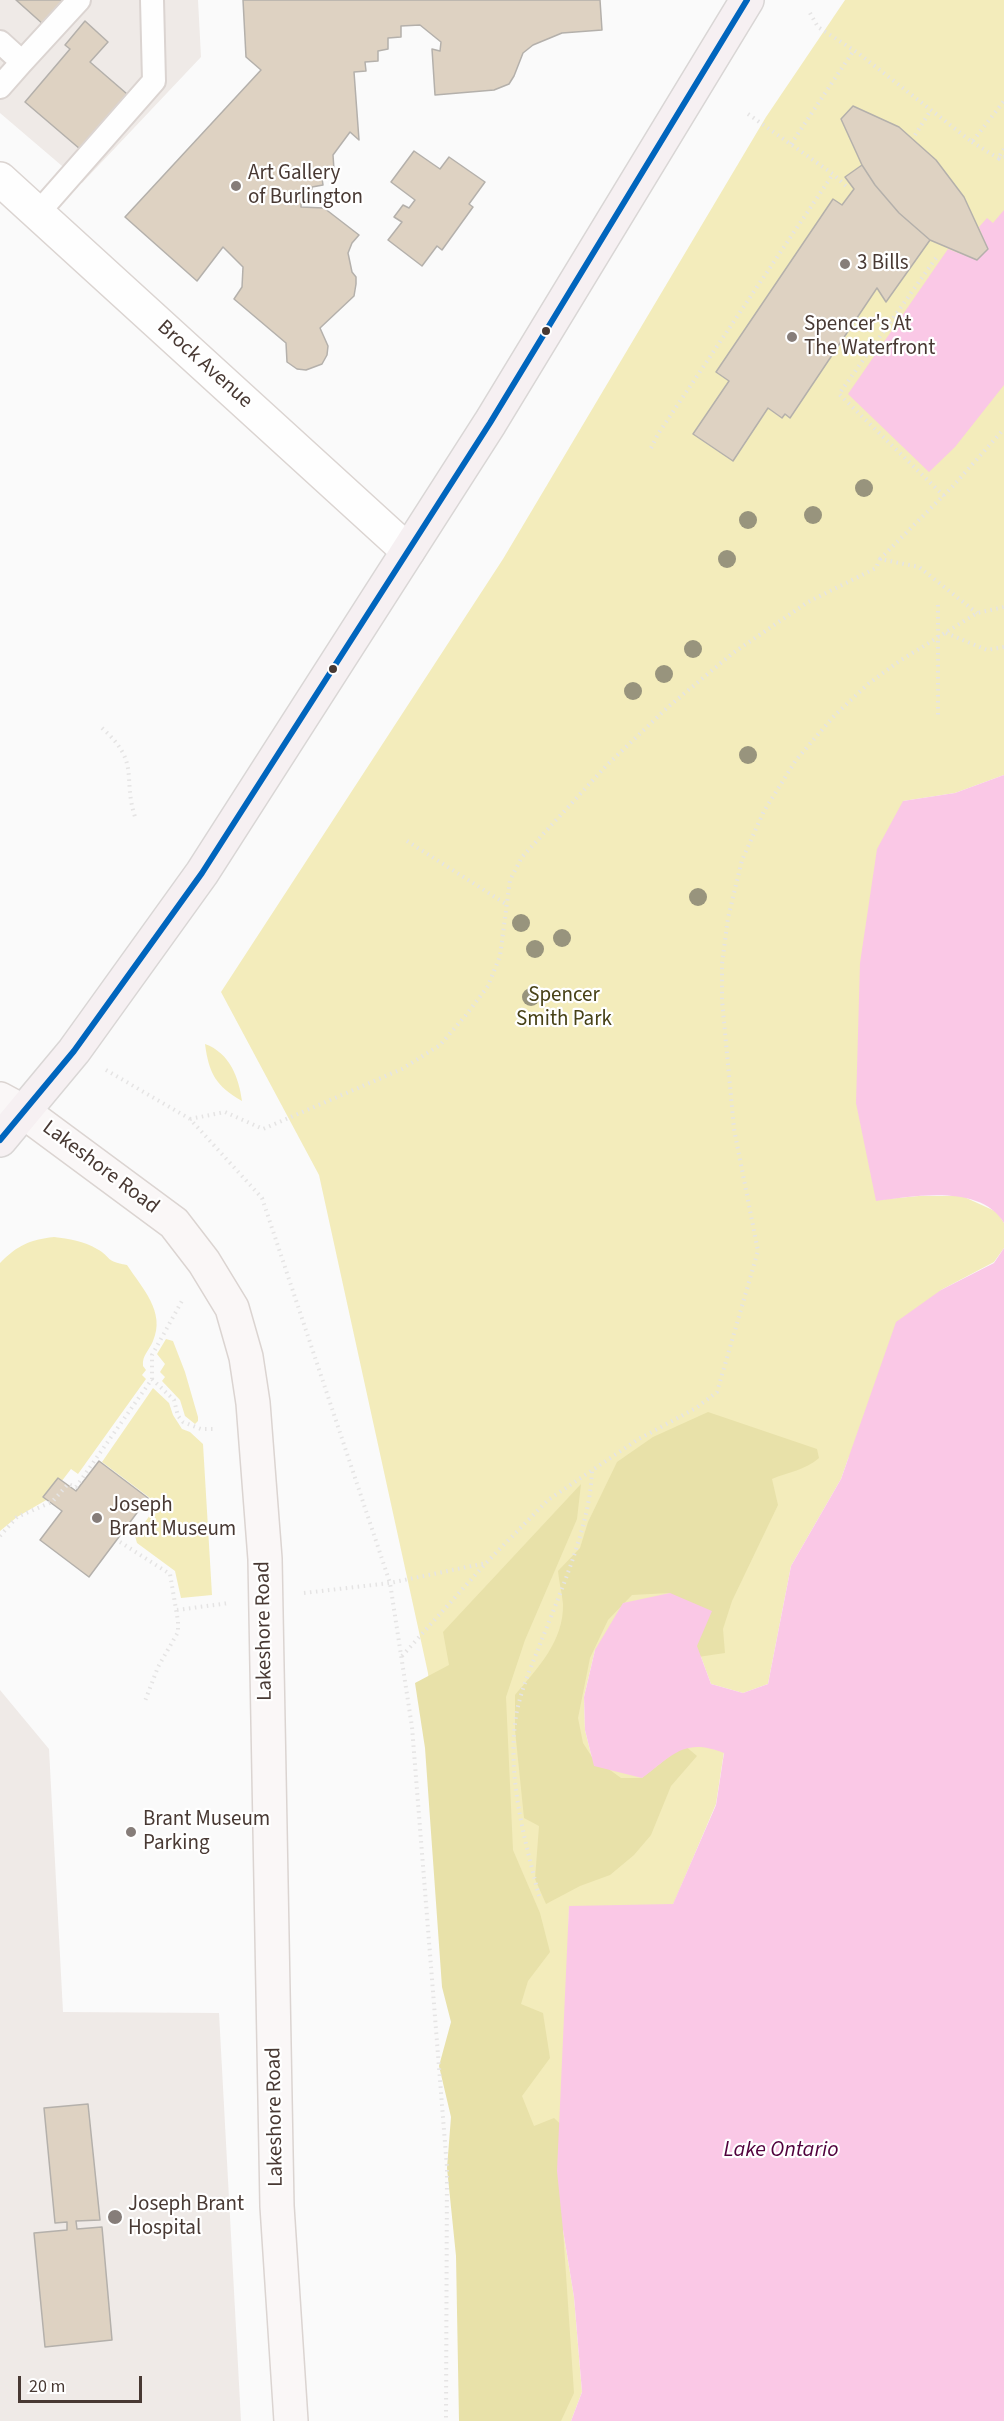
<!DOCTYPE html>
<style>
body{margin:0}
#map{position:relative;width:1004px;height:2421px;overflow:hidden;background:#fafafa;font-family:"Source Sans 3",sans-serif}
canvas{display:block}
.scale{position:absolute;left:18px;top:2376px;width:124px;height:27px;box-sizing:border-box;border:3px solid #483933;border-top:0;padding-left:8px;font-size:18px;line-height:21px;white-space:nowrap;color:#483933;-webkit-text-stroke:4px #fff;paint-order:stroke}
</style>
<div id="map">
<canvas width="1004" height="2421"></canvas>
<div class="scale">20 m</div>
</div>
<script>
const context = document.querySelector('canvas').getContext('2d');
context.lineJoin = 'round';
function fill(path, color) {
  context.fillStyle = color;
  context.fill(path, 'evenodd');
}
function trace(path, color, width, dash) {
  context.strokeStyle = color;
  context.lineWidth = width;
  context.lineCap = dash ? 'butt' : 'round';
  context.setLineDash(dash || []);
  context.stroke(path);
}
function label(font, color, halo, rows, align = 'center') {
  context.font = font + ' "Source Sans 3",sans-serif';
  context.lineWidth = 4.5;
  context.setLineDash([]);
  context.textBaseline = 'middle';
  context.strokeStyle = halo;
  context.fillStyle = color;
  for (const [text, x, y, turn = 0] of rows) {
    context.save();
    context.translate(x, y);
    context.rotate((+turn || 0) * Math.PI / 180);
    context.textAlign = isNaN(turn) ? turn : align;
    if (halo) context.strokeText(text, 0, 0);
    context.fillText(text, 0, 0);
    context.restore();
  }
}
fill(new Path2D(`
 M0,0H198L201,57L82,183L0,113Z
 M0,1690L49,1749L63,2012L219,2013L241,2421H0Z`), '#efeae7');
fill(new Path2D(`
 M845,0H1004V775L955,793L903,801L876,1200L919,1196H962L997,1212L1004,1223V1248L994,1262L941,1290L848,1459L841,1479L791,1566L768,1684L743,1693L711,1684L697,1646L595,1650L584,1697L585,1730L594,1766L701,1745L724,1752L716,1804L673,1905L569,1907L563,2230L574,2297L582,2392L571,2421H470L468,2161L428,1673L319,1175L221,992L503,559L766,117Z
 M205,1044C230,1053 239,1078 242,1101C216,1086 209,1074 205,1044Z
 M54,1237C69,1239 84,1241 97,1249C113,1258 104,1261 127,1265C142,1288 166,1312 153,1341C149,1351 142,1355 143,1366L146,1370L142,1375L146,1379L78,1474L71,1469L48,1499L17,1517L0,1531V1263C18,1245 29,1240 54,1237Z
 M166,1339L173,1341L185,1372L198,1417V1421L195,1424L185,1416L180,1400L162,1381L165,1377L160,1372L165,1364L157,1354Z
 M153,1388L169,1403L173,1415L182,1429L190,1432L203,1444L212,1595L181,1598L175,1571L137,1543L135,1536L158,1504L102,1462Z`), '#f3ecbb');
fill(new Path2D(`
 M708,1412L817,1449L819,1458C806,1470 788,1472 772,1479L778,1505L732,1601L723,1629L725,1653L698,1657L670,1593L632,1595L608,1620L590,1658L578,1718L583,1743L592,1757L621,1778H642L684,1745L697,1756L671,1786L651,1835L634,1855L610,1875L580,1886L546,1904L535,1879L539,1826L524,1818L515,1730V1695C537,1669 564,1641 563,1604C562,1593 559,1582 558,1571L580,1548L588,1522L617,1462L653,1437Z
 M581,1484L577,1519L525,1640L506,1697L513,1850L540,1913L550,1952L528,1981L521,2004L543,2013L550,2058L522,2096L534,2126L554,2118L601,2162L563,2230L574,2393L561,2421H459L456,2256L447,2168L451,2117L439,2066L451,2022L442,1987L425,1748L415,1683L449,1665L443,1632Z`), '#e8e1a9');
fill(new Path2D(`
 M1004,210V385L955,447L929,472L848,394L948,249L977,260L988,249L979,227L987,218L993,223Z
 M1004,775V1223C981,1184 915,1196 876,1201L856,1103L860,963L877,849L903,801L955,793Z
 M1004,1248V2421H571L582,2392L574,2297L563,2230L557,2171L569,1906L673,1904L716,1805L724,1753C684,1737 673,1755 642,1778L594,1766L585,1730L584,1697L595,1650L623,1603L670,1593L712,1611L697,1646L711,1684L743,1693L768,1684L791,1566L841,1479L896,1322L941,1290L994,1263Z`), '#fac8e6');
const building = new Path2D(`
 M16,0H66L44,25Z
 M243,0H600L602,30L562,33L533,45L523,53L514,76L509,84L494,90L435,95L432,49L440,51L441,42L420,25L401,26V37L388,38V49L378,51V61L365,62L366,71L354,72L359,140L350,132L333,155L334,170L321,171L323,185L312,187L311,197H301V207L324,208L359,235L352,243L348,253L352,272L356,277V284L354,296L320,328L328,346L327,355L322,364L306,370L297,369L287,362L286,343L234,299L242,287L243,267L223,247L197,281L125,217L261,70L246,57Z
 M85,21L108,42L90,62L134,100L87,155L25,102L70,49L65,45Z
 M853,106L899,127L936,160L964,197L988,249L977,260L930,240L899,213L875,185L862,165L841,119Z
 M414,151L440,169L449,157L485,182L469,204L473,207L442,250L437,246L422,266L388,240L402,222L394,217L403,205L409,208L415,200L391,182Z
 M862,165L875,185L899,213L930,240L886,302L877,288L790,418L785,414L782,418L768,408L733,461L693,434L729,381L716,372L833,199L842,205L854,189L845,177Z
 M99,1461L148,1498L89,1577L40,1540L62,1511L43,1497L58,1478L76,1491Z
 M88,2104L100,2220L76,2221L77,2229L102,2227L112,2340L45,2347L34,2233L67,2230V2222L55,2223L44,2108Z`);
fill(building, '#ded2c2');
trace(building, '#b4b0ab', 1.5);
const service = new Path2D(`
 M0,42L22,62L79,0
 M0,87L22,62
 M38,213L154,81L152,0`);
const tertiary = new Path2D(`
 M0,179L408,551`);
const secondary = new Path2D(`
 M0,1099L24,1112L174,1223L204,1262L232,1308L246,1357L253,1403L265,1559L277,2206L291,2421`);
const primary = new Path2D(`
 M0,1140L74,1051L202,873L490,423L747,0`);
trace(service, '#dbd4d1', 26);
trace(tertiary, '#dbd4d1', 36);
trace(secondary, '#dbd4d1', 36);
trace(primary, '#d9d6d5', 36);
trace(new Path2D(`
 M810,13L818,27L858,53L972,142L1004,101
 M748,114L833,174L847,187
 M915,135L931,110
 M972,142L998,158L1004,157
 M791,144L854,50
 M1004,149L998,158L1004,162
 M936,258L839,394L944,496
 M651,448L658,434L833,174
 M880,559L953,486L1004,429
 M938,605V715
 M946,633L987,650L1004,647
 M102,728C141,763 122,776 135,817
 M407,841L506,904
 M106,1070L190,1119L262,1198L390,1583L412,1727L447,2168L446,2421
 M190,1119L225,1112L263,1129L402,1069L440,1045L466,1015L488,986L500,956L510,880L522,857L606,766L668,707L733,653L808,602L876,568L880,559L919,567L977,613
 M152,1379L174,1400L178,1416L183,1422L201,1429H216
 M0,1536L17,1517L52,1502L68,1484L76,1487L152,1379V1355L183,1299
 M120,1542L170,1574L178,1621V1632L158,1667L145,1701
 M304,1593L390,1583L486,1563
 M177,1610L229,1603
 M402,1656L487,1562L548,1500L637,1440L696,1408L717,1392L758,1251L734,1129L722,1000V964L728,918L742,860L764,811L796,760L834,716L868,684L898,662L977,613L1004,607
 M539,1896C524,1837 507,1777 516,1716C520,1693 530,1669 539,1647C559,1595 591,1525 592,1469`), '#e5e4e4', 4, [1.5, 4.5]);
trace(service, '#fefefe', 22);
trace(tertiary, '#fefefe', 33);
trace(secondary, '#faf7f7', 33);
trace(primary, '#f6f0f2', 33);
trace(new Path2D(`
 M0,1140L74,1051L202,873L490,423L747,0`), '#0065bd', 6);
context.fillStyle = '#98947d';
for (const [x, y] of [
 [864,488],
 [813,515],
 [748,520],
 [727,559],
 [693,649],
 [664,674],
 [633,691],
 [748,755],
 [698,897],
 [521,923],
 [562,938],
 [535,949],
 [531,997]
]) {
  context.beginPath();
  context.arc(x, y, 9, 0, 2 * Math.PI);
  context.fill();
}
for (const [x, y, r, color] of [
 [236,186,6,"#867d79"],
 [845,264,6,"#867d79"],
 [546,331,5,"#483933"],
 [792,337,6,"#867d79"],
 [333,669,5,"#483933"],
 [97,1518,6,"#867d79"],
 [131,1832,6,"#867d79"],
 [115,2217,8,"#867d79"]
]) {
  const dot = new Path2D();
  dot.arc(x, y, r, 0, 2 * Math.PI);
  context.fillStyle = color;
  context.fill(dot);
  trace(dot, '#fff', 2);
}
label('21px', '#483933', '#fff', [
 ["Art Gallery",248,174],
 ["of Burlington",248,198],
 ["3 Bills",857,264],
 ["Spencer's At",804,325],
 ["The Waterfront",804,349],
 ["Joseph",109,1506],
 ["Brant Museum",109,1530],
 ["Brant Museum",143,1820],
 ["Parking",143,1844],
 ["Joseph Brant",128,2205],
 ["Hospital",128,2229]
], 'left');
label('21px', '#483933', '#fff', [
 ["Brock Avenue",204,365,42],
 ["Lakeshore Road",100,1168,37],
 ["Lakeshore Road",265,1631,-91],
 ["Lakeshore Road",276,2117,-91]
]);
label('21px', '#474116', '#fff', [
 ["Spencer",564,996],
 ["Smith Park",564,1020]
]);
label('italic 22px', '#51023d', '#fff', [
 ["Lake Ontario",781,2151]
]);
</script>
